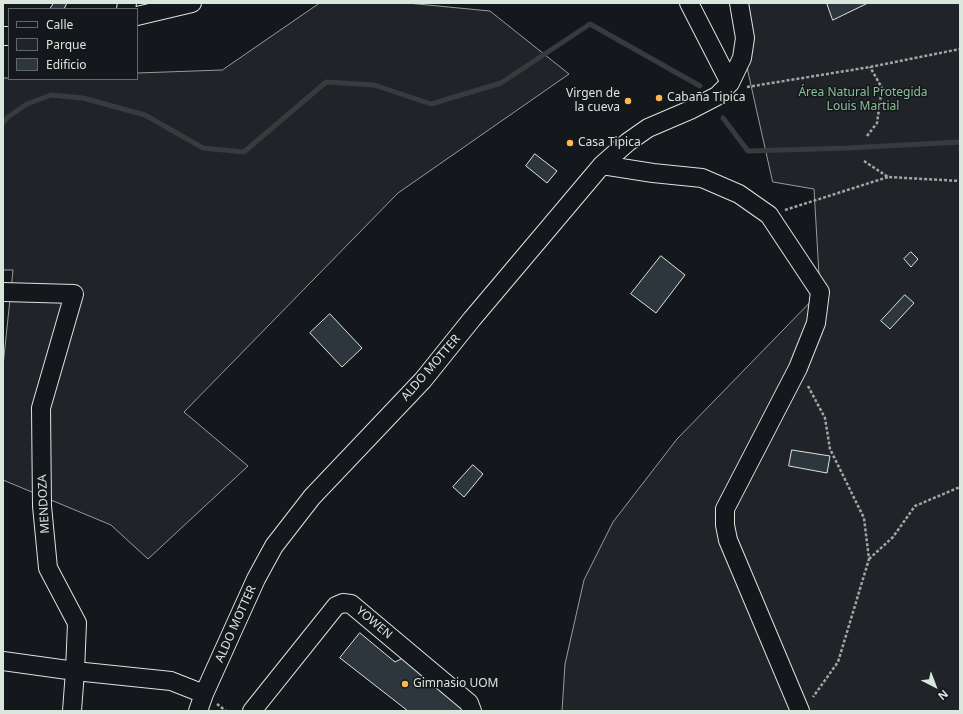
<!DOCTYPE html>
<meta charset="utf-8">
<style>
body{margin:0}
#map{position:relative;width:963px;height:714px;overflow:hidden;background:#14181c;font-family:"Noto Sans",sans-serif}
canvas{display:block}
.frame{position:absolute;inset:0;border:4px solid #d8e6dc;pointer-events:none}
.legend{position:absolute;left:8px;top:8px;width:130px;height:72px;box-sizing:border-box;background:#14181c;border:1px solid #626a69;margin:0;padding:5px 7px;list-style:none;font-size:12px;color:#d8e6dc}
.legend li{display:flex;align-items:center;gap:8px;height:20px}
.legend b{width:20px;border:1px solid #626a69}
.north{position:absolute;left:915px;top:666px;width:40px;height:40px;-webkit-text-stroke:3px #14181c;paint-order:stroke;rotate:138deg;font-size:11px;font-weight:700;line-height:16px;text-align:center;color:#d8e6dc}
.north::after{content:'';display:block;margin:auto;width:14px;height:18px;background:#d8e6dc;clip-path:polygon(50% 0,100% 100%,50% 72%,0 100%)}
</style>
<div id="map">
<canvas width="963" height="714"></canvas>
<div class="frame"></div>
<ul class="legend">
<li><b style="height:5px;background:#14181c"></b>Calle</li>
<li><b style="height:11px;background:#202428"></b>Parque</li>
<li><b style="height:11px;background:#2c363c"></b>Edificio</li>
</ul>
<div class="north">N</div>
</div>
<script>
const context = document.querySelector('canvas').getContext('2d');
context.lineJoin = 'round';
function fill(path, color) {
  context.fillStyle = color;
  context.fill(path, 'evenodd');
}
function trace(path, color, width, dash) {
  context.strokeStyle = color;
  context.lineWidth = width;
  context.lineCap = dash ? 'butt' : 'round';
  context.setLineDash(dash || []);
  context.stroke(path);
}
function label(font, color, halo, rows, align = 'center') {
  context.font = font + ' "Noto Sans",sans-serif';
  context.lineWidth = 3;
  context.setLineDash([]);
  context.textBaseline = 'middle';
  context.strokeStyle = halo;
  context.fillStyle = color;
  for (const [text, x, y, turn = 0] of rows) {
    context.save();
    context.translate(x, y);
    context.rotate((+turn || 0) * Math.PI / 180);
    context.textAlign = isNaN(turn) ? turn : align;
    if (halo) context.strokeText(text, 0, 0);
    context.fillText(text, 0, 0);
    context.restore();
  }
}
const green = new Path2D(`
 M320,3H407L490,11L569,74L398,193L184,412L248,466L148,559L111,525L3,480V366L13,270H3V78H9V79H137V73L222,70Z
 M733,3H960V711H562L565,664L584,580L613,522L677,439L820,292L814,189L773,182Z`);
fill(green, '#202428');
trace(green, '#939e99', 1);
trace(new Path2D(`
 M723,118L748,151L848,148L960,142
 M3,123L8,117L27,104L51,95L83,98L145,115L203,148L244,152L326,82L374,85L431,104L501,83L590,24L700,86`), '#363b3e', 5);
const building = new Path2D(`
 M54,3H67L64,9H50Z
 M827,3H868L833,20Z
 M535,154L557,171L547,183L526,166Z
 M911,252L918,259L911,267L904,259Z
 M661,256L685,275L656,313L631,294Z
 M905,295L914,303L890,329L881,321Z
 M330,314L362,348L342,367L310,333Z
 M792,450L830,456L827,473L789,466Z
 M473,465L483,474L464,497L453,487Z
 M360,633L395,662L403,658L465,707L462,711H408L340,658Z`);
fill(building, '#2c363c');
trace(building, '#d8e6dc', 1);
const minor = new Path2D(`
 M689,3L730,83
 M126,9L127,3
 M137,16L192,3
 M3,36H9
 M602,165L653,173L702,178L739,194L769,215L820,292L816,323L798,368L725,509V525L728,540L800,711
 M3,292L74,294L41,408L42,506L48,568L77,623L75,671L72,711
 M3,661L75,671L171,681L204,694
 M198,711L204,694L256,579L274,546L312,497L423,380L472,319L602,165L628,142L648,128L690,110L717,96L730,83L742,58L745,38L739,3
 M252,711L336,606L343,603L351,604L469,703L472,711`);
trace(minor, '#d8e6dc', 20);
trace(new Path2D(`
 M747,87L870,67L960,49
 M867,136L877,123L882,88L870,67
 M864,161L888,177L960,181
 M785,210L888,177
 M808,386L825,418L830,449L864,518L869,559L838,662L813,697
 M869,559L893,537L915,506L960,487
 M217,704L226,711`), '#9da8a2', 2.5, [3, 2]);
trace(minor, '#14181c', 18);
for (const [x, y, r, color] of [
 [659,98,4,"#ffb74d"],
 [628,101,4,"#ffb74d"],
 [570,143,4,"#ffb74d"],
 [405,684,4,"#ffb74d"]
]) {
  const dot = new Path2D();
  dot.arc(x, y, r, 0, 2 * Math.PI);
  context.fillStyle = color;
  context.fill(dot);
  trace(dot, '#14181c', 1.5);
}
label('12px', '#8ac095', '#14181c', [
 ["Área Natural Protegida",863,93],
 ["Louis Martial",863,107]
]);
label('12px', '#d8e6dc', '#14181c', [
 ["Virgen de",620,94,"right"],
 ["la cueva",620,108,"right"],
 ["Cabaña Tipica",667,98],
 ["Casa Tipica",578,143],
 ["Gimnasio UOM",413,684]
], 'left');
label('12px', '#d8e6dc', '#14181c', [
 ["ALDO MOTTER",431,368,-49],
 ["MENDOZA",44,504,-93],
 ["YOWEN",374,623,40],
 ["ALDO MOTTER",236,624,-66]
]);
</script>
